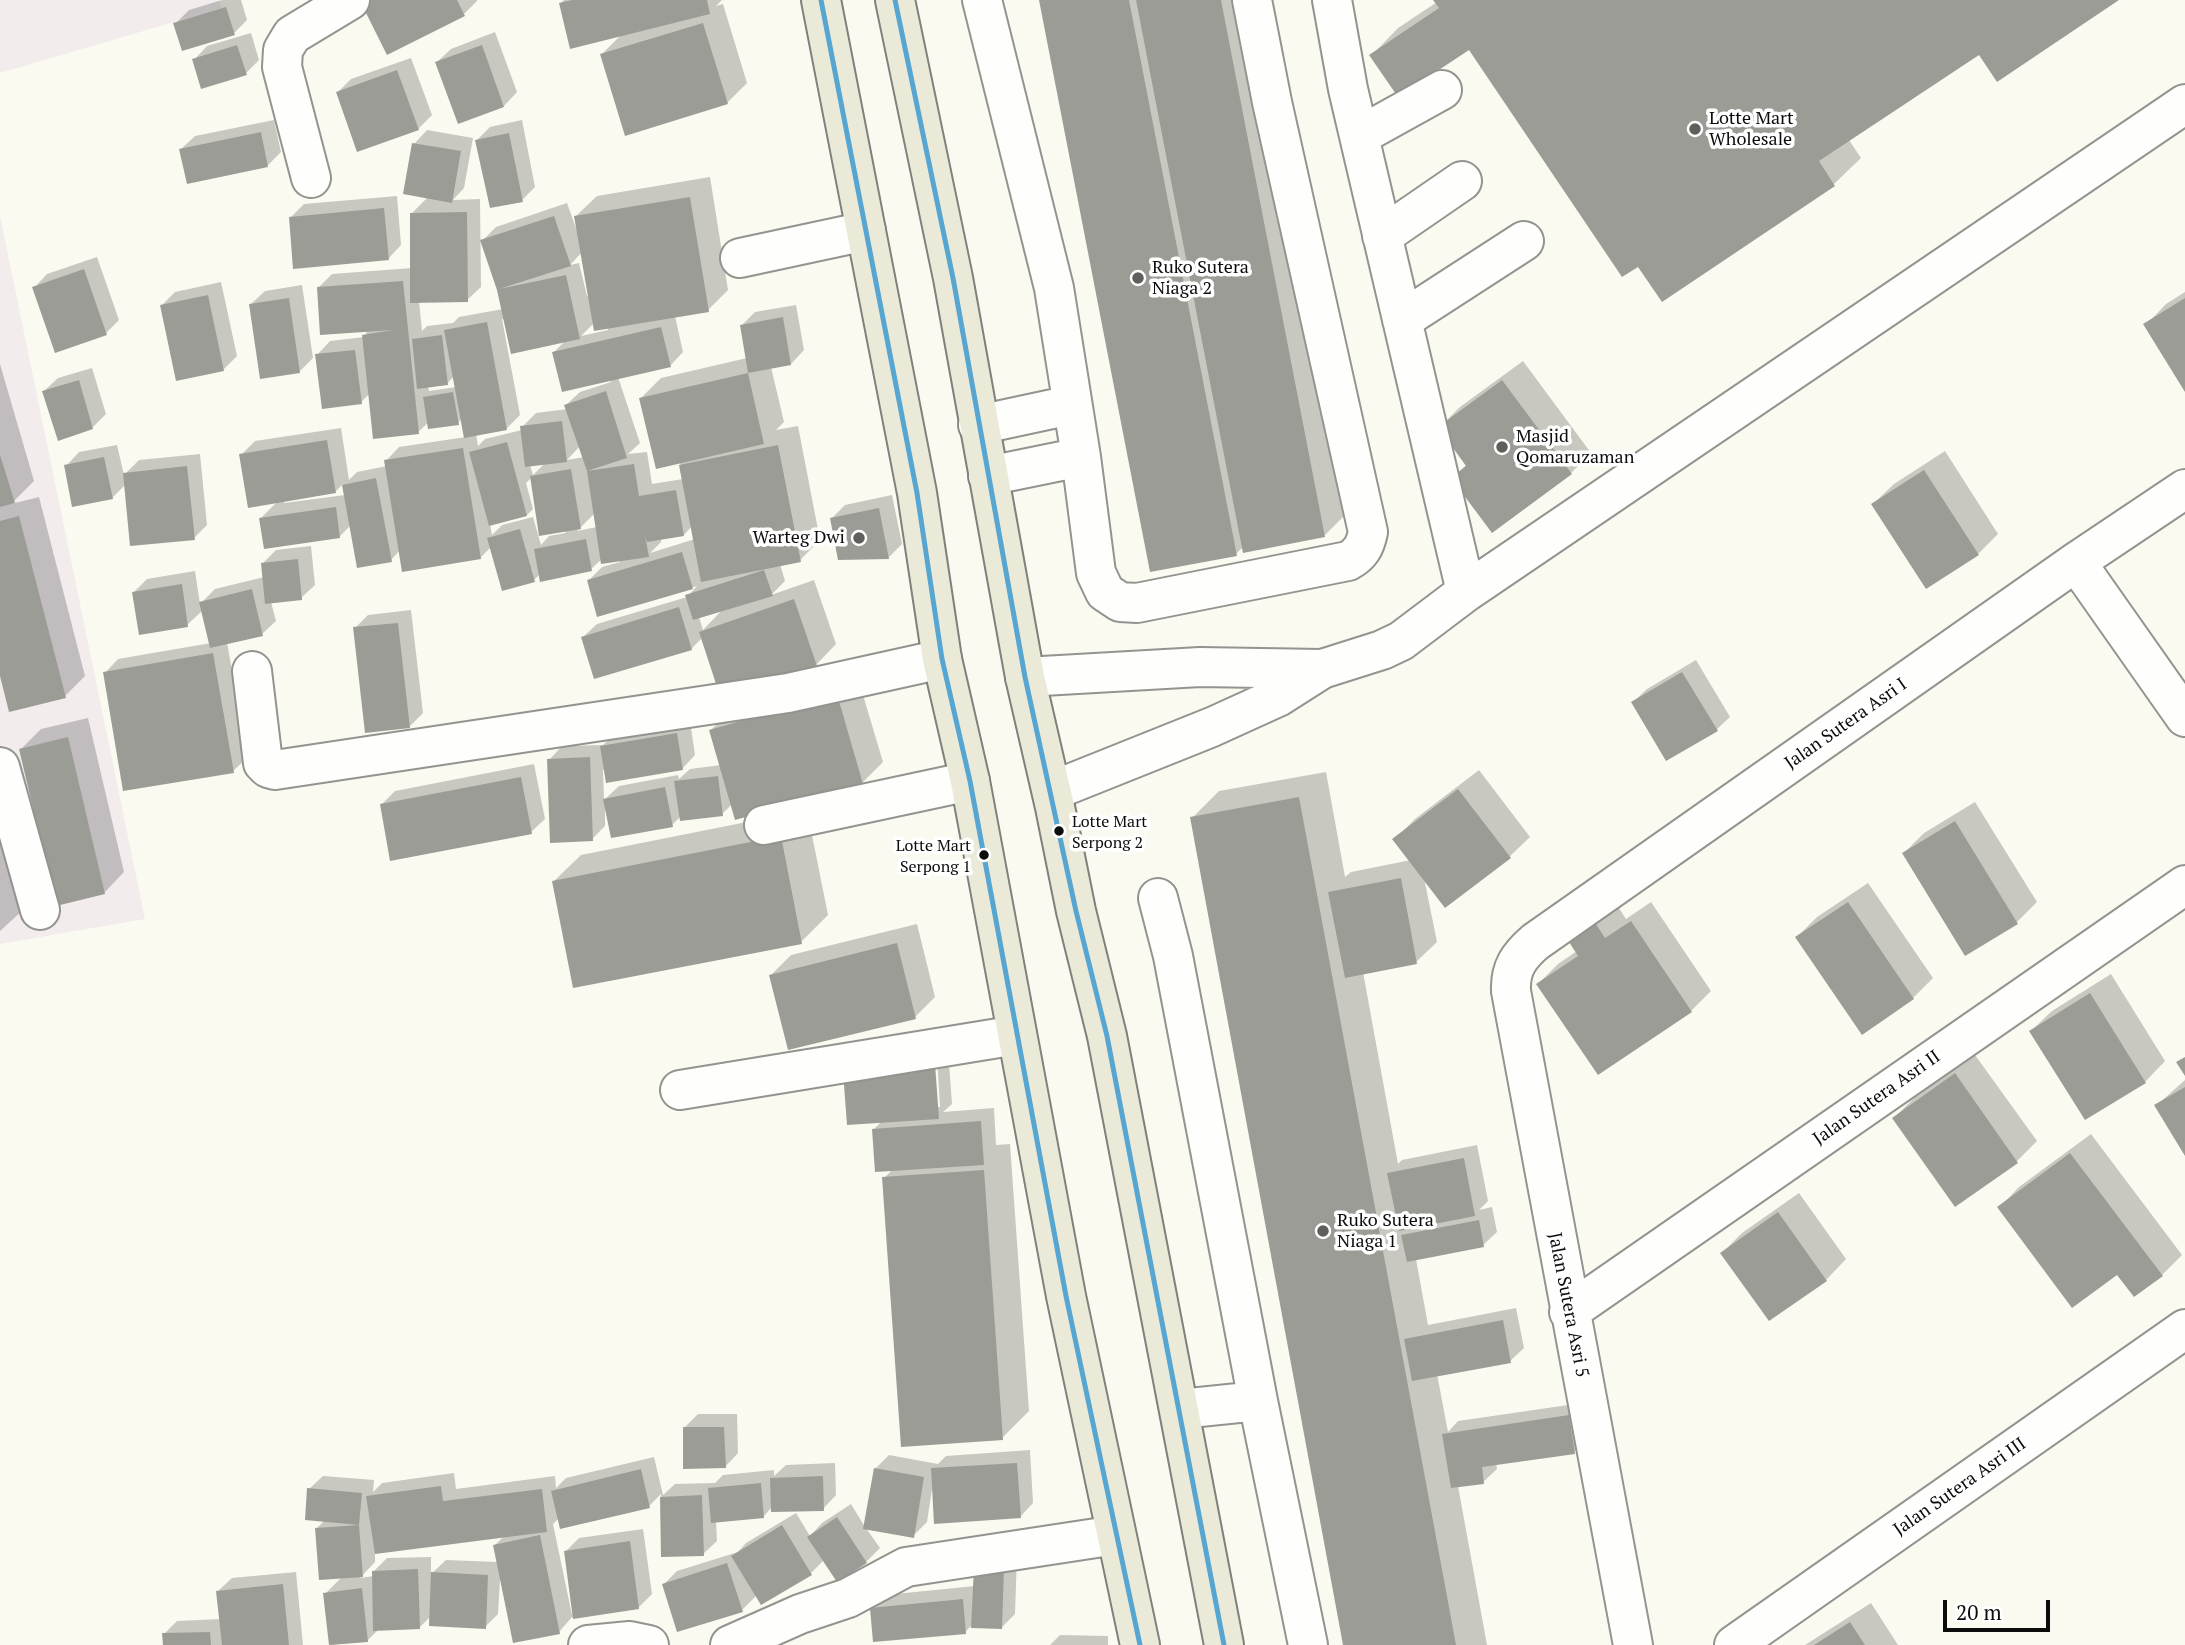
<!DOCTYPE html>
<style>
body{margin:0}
#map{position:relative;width:2185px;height:1645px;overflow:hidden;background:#fafaf0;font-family:"PT Serif",serif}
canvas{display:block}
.scale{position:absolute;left:1943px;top:1600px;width:107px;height:32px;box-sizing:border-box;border:4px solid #0c0c0c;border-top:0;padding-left:9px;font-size:21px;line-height:24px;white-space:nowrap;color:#0c0c0c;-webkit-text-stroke:5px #fff;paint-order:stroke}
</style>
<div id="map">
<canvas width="2185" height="1645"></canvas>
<div class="scale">20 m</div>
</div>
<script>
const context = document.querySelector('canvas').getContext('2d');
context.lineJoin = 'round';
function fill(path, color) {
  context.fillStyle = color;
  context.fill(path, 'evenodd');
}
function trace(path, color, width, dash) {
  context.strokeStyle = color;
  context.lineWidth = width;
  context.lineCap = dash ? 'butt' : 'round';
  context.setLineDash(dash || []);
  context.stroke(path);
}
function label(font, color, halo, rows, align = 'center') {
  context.font = font + ' "PT Serif",serif';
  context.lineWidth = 7;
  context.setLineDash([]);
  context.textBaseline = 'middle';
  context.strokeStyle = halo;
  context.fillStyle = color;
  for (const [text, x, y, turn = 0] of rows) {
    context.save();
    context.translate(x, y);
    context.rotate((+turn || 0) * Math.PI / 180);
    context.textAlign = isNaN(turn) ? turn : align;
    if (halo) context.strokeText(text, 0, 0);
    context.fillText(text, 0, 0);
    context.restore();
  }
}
fill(new Path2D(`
 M0,0H219L222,8L0,73Z
 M0,216L145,919L0,944Z`), '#f2eced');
fill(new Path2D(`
 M222,0H241L247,20L234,33L175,24L189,10Z
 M367,0H477V1L464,14Z
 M564,0H722L716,6L723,4L747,83L727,103L602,54L622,34L560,4Z
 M1041,0H1253L1351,509L1325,535L1244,546L1236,554Z
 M1435,0H2116L1980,52L1849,140L1861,158L1834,184L1662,300L1638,264L1469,48L1372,55L1398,28L1437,2Z
 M495,32L517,92L504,106L437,62L451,49Z
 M251,33L259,60L246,73L194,60L207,46Z
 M411,58L432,115L418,129L338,92L351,79Z
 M274,120L281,152L267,166L181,149L195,136Z
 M522,120L535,187L522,200L477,140L490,127Z
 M427,130L473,138L464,188L453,200L480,199L481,287L467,300L419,301L422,331L427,326L453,323L459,317L503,309L482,241L496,227L567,203L577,231L576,216L597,196L710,177L728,290L708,310L675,316L683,352L670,366L618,377L640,443L628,454L647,452L652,484L683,479L680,462L641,398L661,378L747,358L742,325L755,312L796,305L804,350L791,364L771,367L784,422L776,430L798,426L820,540L800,560L780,564L785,581L771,595L814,580L836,644L816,665L702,638L691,649L583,637L597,624L687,597L697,586L599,615L589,580L602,567L620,562L619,560L602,559L591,569L540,574L534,580L491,547L480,558L400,550L391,560L351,525L340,536L261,518L278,501L241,455L255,441L341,428L349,480L357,472L387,466L386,461L399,447L466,437L462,418L458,423L429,422L418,432L370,393L361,402L317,355L330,341L364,337L368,330L319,287L332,274L412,268V213L428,197L414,144ZM582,252L590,295L587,296L579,263L570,265ZM502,319L566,340L554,352L610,379L611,382L580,392L566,405L568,409L536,413L522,427V430L485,439L478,446L476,434L507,428L520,415ZM594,323L608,327V330L581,336ZM454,376L456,387L429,391L428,386L447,384ZM580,446L584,457L567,460ZM545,463L533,475L530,465ZM532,477L566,533L549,536L541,545L533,517L502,525L492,535L490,524L527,515L533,509L526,483ZM343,484L345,495L284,503L283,500L335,492ZM595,513L597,527L577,531ZM692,526L695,539L650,553L661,542V538L684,535ZM723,609L703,630L699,617Z
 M397,196L401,245L388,259L290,218L304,204Z
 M97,257L119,320L106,333L34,288L47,274Z
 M221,282L237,356L223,370L162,305L175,292Z
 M302,285L313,358L300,371L251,304L265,291Z
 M2185,292V388L2146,325L2166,304Z
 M1523,361L1591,453L1571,473L1492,530L1453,478L1467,464L1440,427L1460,407Z
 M0,364L34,481L11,504L39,497L85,676L65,696L0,670Z
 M92,368L106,414L92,428L44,391L58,378Z
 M117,445L124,475L139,460L200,454L207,525L194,538L126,484L112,498L66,466L79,452Z
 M1945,451L1998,534L1978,554L1873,504L1894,484Z
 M892,495L902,544L888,558L832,518L845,505Z
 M311,546L315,585L301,598L271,602L276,621L262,634L227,642L247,758L233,771L105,673L118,659L211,643L203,610L187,625L134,592L147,579L195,571L200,604L215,589L264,577L263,563L276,550Z
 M411,610L423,713L410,726L355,628L368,615Z
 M1696,660L1730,717L1716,730L1633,702L1647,689Z
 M857,675L883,762L862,783L732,804L722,814L681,816L672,825L605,809V826L592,839L549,760L562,746L603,745L615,733L690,721L695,755L682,769L603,770L604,800L619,786L678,775L679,779L690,769L721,765L711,730L731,710Z
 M88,718L124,872L104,893L21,749L41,729Z
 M534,764L545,819L531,832L382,804L395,791Z
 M1479,770L1530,837L1509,857L1424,878L1437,942L1416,962L1363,972L1398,1164L1402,1160L1477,1145L1488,1201L1479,1210L1492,1207L1497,1232L1483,1245L1416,1259L1428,1325L1516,1308L1524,1348L1510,1361L1437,1374L1448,1432L1458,1421L1582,1403L1587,1439L1574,1452L1496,1463L1497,1469L1483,1482L1458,1486L1487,1645H1344L1192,818L1219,791L1326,772L1345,877L1351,872L1411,860L1395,839L1415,819Z
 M1975,802L2037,902L2017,922L1966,954L1904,853L1924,833Z
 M807,810L828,915L801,942L554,881L581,855Z
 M0,815L23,910L0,931Z
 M1868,883L1933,978L1913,998L1797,937L1817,917Z
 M1651,902L1711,991L1691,1011L1538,984L1558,964L1577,951L1571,943L1591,922L1617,905L1626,919Z
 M917,924L935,997L915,1017L771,975L791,955Z
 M2111,974L2165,1061L2145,1082L2086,1118L2031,1031L2052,1011Z
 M948,1051L952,1104L943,1112L994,1108L996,1145L1010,1144L1029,1411L1002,1438L902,1445L884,1178L893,1169L877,1170L874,1129L882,1121L848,1123L845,1071L858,1058ZM933,1055H937L940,1107H937Z
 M1975,1055L2037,1141L2017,1161L1955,1204L1894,1118L1914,1098Z
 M2185,1080V1152L2157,1105Z
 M2091,1134L2182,1255L2162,1275L1999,1208L2019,1187Z
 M1799,1193L1846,1259L1826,1280L1722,1253L1742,1233Z
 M698,1414H737L738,1453L725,1467L684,1428Z
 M1030,1450L1033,1503L1020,1517L932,1489L927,1522L913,1536L866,1528L880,1548L866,1562L838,1580L824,1560L811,1573L757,1595L742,1610L664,1584L677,1571L738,1552L746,1543L796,1513L810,1536L822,1523L851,1504L865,1527L875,1469L889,1455L938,1464L946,1456Z
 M654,1457L663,1495L675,1484L715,1483L723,1475L774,1470V1476L786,1465L835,1463L836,1495L823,1509L772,1507L763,1517L716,1521L717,1541L703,1554L663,1555L661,1494L649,1506L559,1518L553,1524L572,1615H574L566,1551L579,1538L643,1529L652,1594L638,1608L572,1617L559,1632L500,1579L498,1614L485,1627L431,1616L419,1628L379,1629L367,1641L331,1645L325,1594L342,1577L317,1528L325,1520L309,1489L323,1476L374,1480L373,1492L382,1483L454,1473L456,1489L555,1476L556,1488L566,1478ZM504,1536L495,1545L498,1562L446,1560L431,1574V1557L387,1558L374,1571V1576L360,1578L375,1562V1552Z
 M1017,1555L1015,1614L1001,1628L971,1626L965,1632L871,1608L885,1595L975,1586Z
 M296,1572L303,1645H164V1634L177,1621L221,1619L218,1591L232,1578Z
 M1871,1603L1898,1645H1805Z
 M1060,1635L1108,1636V1645H1050Z`), '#0003');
fill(new Path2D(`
 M368,0H457L465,16L387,55L361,3Z
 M572,0H707L710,14L570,49L559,3Z
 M1039,0H1129L1237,556L1150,572Z
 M1136,0H1221L1325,537L1243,553Z
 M1433,0H2119L1997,82L1979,55L1819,161L1835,186L1662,302L1638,267L1622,277L1469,50L1398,97L1369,55L1439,8Z
 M226,7L235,35L182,51L173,23Z
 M703,23L728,104L625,136L600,54Z
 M237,45L247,75L201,89L192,59Z
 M482,45L504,107L458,124L435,62Z
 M397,70L419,130L357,152L336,92Z
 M261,132L268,167L187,184L179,149Z
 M509,133L523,202L490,208L475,140Z
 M412,143L461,151L452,203L403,194Z
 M690,197L709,312L594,331L574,216Z
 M384,208L389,260L293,269L289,217Z
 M467,212L468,302L410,303V213Z
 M554,216L571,266L499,289L566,275L580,339L511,354L497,290L480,240Z
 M84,269L107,335L55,353L32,287Z
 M403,281L419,434L373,439L362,335L393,330L320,335L317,287Z
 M208,295L224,371L176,381L160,305Z
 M289,298L300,373L260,379L249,304Z
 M2185,298V392L2143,324Z
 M783,317L791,365L748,373L740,325Z
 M487,322L507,430L464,438L444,330Z
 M661,327L671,367L562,392L552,352Z
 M442,335L448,385L417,389L412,339Z
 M355,350L362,404L322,409L315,354Z
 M748,373L764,444L656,469L639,398Z
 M79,380L93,429L58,441L42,391Z
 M1502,380L1572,474L1492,533L1451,478L1466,466L1438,427Z
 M606,391L627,458L587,471L564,405Z
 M453,392L459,425L428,429L423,397Z
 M562,421L567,462L525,467L520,426Z
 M327,440L336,493L248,508L239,454Z
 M507,442L527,516L489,526L469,452Z
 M778,445L801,562L701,582L679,465Z
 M463,448L481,559L402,572L384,460Z
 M0,455L15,503L0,507Z
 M104,457L113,499L72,507L64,465Z
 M634,464L639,496L676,490L684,536L647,542L645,535L649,557L601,564L587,471Z
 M187,466L195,540L130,546L123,473Z
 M571,469L581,529L539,536L530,476Z
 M1924,470L1979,555L1926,589L1871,504Z
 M376,478L392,562L357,568L342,485Z
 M336,507L340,538L264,549L259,518Z
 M879,508L889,559L838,560L830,518Z
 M19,516L66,698L9,712L0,676V521Z
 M520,529L535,582L502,591L487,538Z
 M586,539L592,571L540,582L534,549Z
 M682,552L693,589L597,617L587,580Z
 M298,559L302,600L265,604L261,563Z
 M764,570L773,596L693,620L685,595Z
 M182,584L188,627L139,635L132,592Z
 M252,589L263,636L210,648L199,602Z
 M794,599L817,666L721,699L699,632Z
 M679,607L692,650L594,679L581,637Z
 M398,623L410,728L365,733L353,627Z
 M213,653L234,773L123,791L103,672Z
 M1682,672L1718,731L1666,761L1631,702Z
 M837,694L863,784L735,820L709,730Z
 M677,733L683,770L606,783L600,746Z
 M68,737L105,894L56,906L19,749Z
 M590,757L593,841L550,843L547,759Z
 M718,776L723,816L680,821L674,781Z
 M521,777L532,834L390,861L380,804Z
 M665,787L673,827L611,838L603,799Z
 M1458,789L1511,858L1445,908L1392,839Z
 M1299,797L1456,1645H1343L1190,817Z
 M1955,821L2018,924L1965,956L1902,853Z
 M781,836L802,944L573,988L552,881Z
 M1401,878L1417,964L1345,978L1328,892Z
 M1848,902L1914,999L1862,1035L1795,937Z
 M1631,921L1692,1012L1598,1075L1536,984L1578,956L1569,942L1596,924L1605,938Z
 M897,943L916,1019L788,1050L769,975Z
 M2090,993L2146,1083L2085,1120L2029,1031Z
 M2185,1057V1076L2176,1062Z
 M935,1064L939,1119L847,1125L843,1071Z
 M1955,1073L2018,1163L1955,1207L1892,1118Z
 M2185,1087V1156L2154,1105Z
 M981,1121L984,1165L875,1172L872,1129Z
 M2070,1153L2163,1276L2134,1297L2117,1275L2072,1308L1997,1207Z
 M1464,1158L1475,1216L1399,1231L1387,1173Z
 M984,1170L1003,1440L901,1447L882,1177Z
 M1778,1212L1827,1281L1769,1321L1720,1253Z
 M1479,1220L1484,1247L1407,1262L1401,1235Z
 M1503,1320L1511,1363L1412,1381L1404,1339Z
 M1569,1415L1575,1454L1482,1467L1484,1484L1451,1488L1442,1434Z
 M683,1427H724L726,1468L683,1469Z
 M1017,1463L1021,1518L934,1524L931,1468Z
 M874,1468L924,1477L914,1538L863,1529Z
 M641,1469L650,1508L560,1529L551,1491Z
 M823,1476L824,1511L771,1512L770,1478Z
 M761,1483L764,1518L711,1523L708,1488Z
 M441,1486L443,1501L542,1489L547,1532L375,1554L366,1496Z
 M307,1488L362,1493L359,1525L305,1520Z
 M702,1495L704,1556L661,1557L660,1497Z
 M837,1517L867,1563L837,1582L807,1537Z
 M359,1525L363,1577L319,1580L315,1528Z
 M782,1525L812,1575L761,1605L731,1556Z
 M540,1535L560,1634L513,1643L493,1545Z
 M630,1541L639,1609L573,1619L564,1551Z
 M727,1563L743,1612L677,1632L662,1584Z
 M974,1567L1004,1568L1002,1629L971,1628Z
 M418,1569L420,1629L373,1631L372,1571Z
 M431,1572L488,1575L486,1629L429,1626Z
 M283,1584L289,1645H222L216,1591Z
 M362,1588L368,1642L329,1645L323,1593Z
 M963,1599L966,1634L873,1642L870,1608Z
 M1850,1622L1865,1645H1814Z
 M210,1632L211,1645H163L162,1633Z`), '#9c9c96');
const minor = new Path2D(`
 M982,0L1054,288L1081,457L1096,573L1105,592L1120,602L1137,603L1348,561C1361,554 1365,546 1368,532L1272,102L1252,0
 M1332,0L1348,89L1466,592
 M1359,136L1442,90
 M311,178L282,67L283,50L292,35L350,0
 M1382,236L1462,181
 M740,258L866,231
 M1402,320L1524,241
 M978,425L1071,405
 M988,476L1081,457
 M2076,562L2185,717
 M252,671L263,763L268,768L275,770L788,693L942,659
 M1025,677L1200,667L1322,669
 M0,767L40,910
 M1052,791L1212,727L1278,697L1322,669L1382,650L1401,641L1466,592L2185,104
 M764,825L970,781
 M1158,898L1173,956L1258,1401L1308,1645
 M680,1090L1017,1035
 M1569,1312L2185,885
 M1180,1409L1258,1401
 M588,1645L630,1641L649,1645
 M730,1645L800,1614L848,1598L906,1567L1116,1535
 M1633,1645L1511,991C1510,968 1519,956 1535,942L2076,562L2185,489
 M1734,1645L2185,1329`);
const major = new Path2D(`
 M821,0L917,493L942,659L970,781L1066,1296L1140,1645
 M895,0L953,278L1025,677L1055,807L1076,911L1107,1036L1224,1645`);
trace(minor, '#93938f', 42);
trace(major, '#80807c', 42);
trace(minor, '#fefefd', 38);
trace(major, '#ebead8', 38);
trace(new Path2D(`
 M821,0L917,493L942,659L970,781L1066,1296L1140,1645
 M895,0L953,278L1025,677L1076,911L1107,1036L1224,1645`), '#57a6d2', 5);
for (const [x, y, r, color] of [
 [1695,129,7,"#5f5f5c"],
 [1138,278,7,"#5f5f5c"],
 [1502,447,7,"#5f5f5c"],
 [859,538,7,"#5f5f5c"],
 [1059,831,6,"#0c0c0c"],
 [984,855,6,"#0c0c0c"],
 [1323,1231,7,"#5f5f5c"]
]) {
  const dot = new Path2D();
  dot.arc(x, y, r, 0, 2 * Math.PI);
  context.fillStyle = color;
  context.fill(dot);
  trace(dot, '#fff', 2.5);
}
label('16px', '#0c0c0c', '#fff', [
 ["Lotte Mart",1072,822],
 ["Serpong 2",1072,843],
 ["Lotte Mart",971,846,"right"],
 ["Serpong 1",971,867,"right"]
], 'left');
label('18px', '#0c0c0c', '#fff', [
 ["Lotte Mart",1709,119],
 ["Wholesale",1709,140],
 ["Ruko Sutera",1152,268],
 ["Niaga 2",1152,289],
 ["Masjid",1516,437],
 ["Qomaruzaman",1516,458],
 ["Warteg Dwi",845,538,"right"],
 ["Ruko Sutera",1337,1221],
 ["Niaga 1",1337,1242]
], 'left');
label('18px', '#0c0c0c', '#fff', [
 ["Jalan Sutera Asri I",1846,724,-35],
 ["Jalan Sutera Asri II",1877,1098,-35],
 ["Jalan Sutera Asri 5",1568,1305,79],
 ["Jalan Sutera Asri III",1960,1487,-35]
]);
</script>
